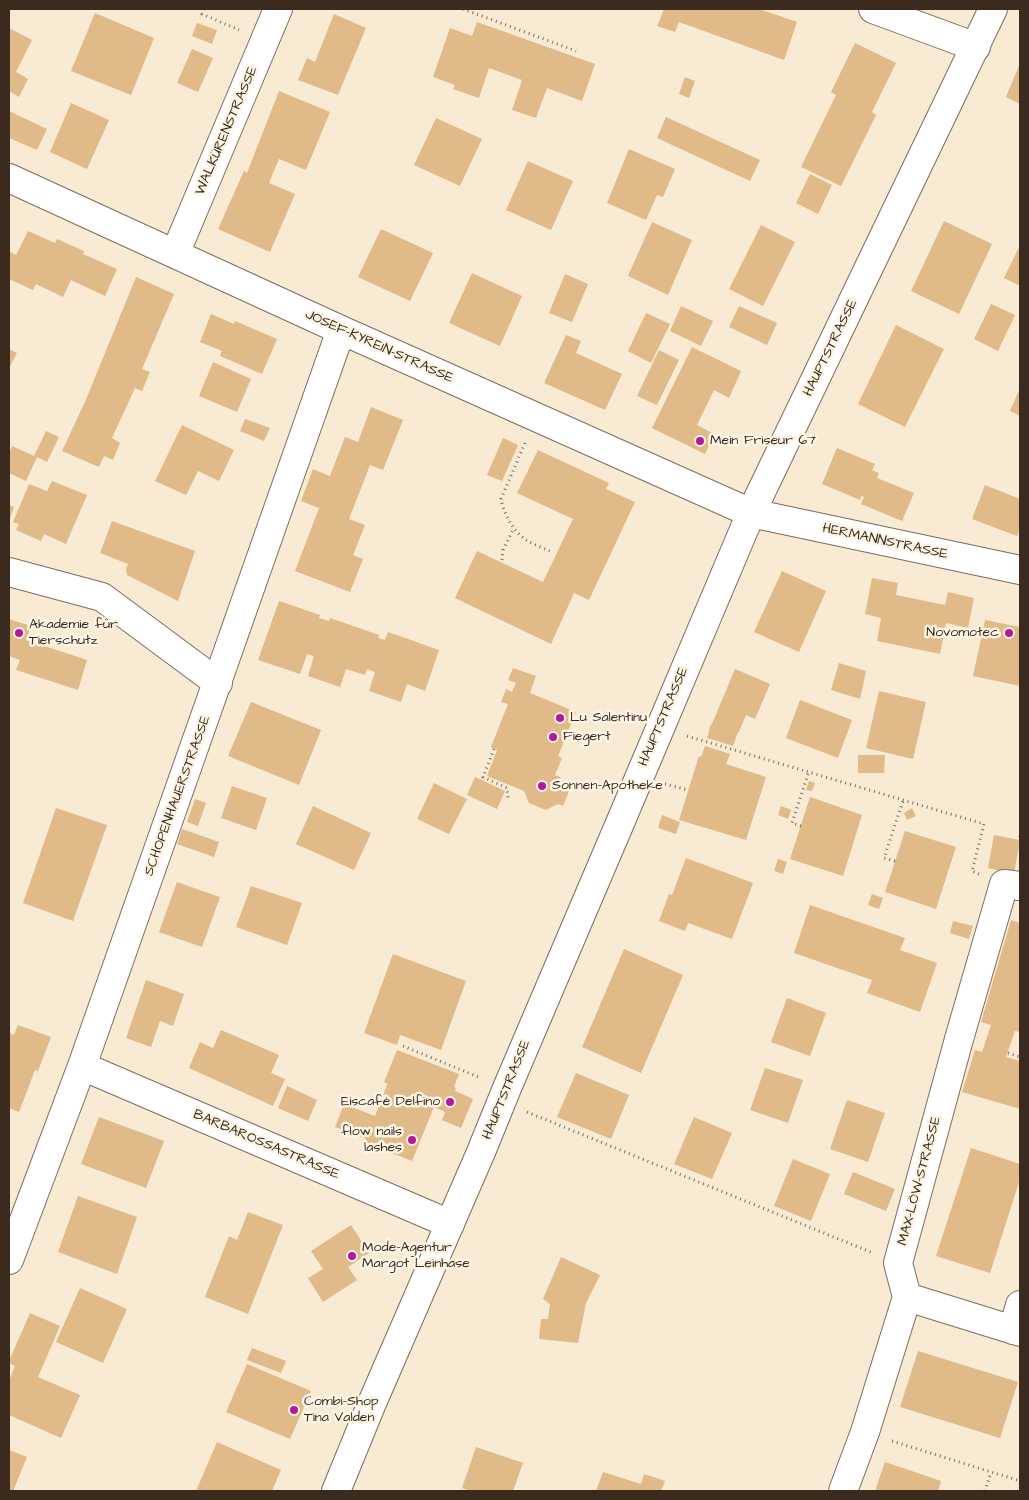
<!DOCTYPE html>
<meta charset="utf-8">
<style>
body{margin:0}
#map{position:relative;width:1029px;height:1500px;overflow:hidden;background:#f8ead3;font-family:"Architects Daughter",sans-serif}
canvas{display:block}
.frame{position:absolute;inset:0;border:10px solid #3b2a1e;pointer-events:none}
</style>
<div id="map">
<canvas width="1029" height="1500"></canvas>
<div class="frame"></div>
</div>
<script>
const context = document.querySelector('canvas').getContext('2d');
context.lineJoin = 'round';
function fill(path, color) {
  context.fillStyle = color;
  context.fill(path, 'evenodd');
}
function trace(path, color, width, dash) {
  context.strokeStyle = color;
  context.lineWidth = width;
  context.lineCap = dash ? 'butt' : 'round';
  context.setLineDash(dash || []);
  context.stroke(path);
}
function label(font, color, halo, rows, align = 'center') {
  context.font = font + ' "Architects Daughter",sans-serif';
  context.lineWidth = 5;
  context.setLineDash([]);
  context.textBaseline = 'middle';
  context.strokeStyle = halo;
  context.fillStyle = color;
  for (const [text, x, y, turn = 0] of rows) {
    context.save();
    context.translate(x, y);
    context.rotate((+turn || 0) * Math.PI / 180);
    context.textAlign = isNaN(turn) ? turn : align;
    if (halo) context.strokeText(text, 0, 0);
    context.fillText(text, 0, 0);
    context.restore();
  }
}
fill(new Path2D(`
 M664,9H759L797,22L784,60L679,22L675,32L657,26Z
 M95,13L154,38L131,95L71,71Z
 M334,14L366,28L338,95L298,80L307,58L315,62Z
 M477,22L595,64L582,101L547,88L536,118L512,110L522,80L489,68L479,98L453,89L455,85L433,77L450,28L472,36Z
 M197,23L217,30L212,44L192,36Z
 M9,28L32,40L16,72L28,79L19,97L9,91Z
 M855,43L896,63L872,112L876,115L841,186L801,167L836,95L831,92Z
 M192,49L213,58L198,92L177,83Z
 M1020,63V104L1006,97Z
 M685,77L695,81L689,98L679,94Z
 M279,91L330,112L306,170L279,159L273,173L269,183L295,194L270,252L218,229L244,171L247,173Z
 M71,103L109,120L87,169L50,152Z
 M9,111L47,129L37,150L9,138Z
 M666,117L760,160L750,181L657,138Z
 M436,118L482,139L460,186L414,165Z
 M629,149L675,169L663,197L657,195L646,220L607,203Z
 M528,161L573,181L551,230L506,210Z
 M810,174L832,185L818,214L796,203Z
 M944,221L992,244L959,314L911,291Z
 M652,222L692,240L668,295L628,276Z
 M761,225L795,242L763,306L729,289Z
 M381,229L433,253L410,301L358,277Z
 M28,231L55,243L57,239L84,251L83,254L117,269L105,296L71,280L63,297L36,284L33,290L9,279V251L16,255Z
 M1020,245V286L1004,278Z
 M472,273L522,296L500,346L449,323Z
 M565,274L588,284L572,322L549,313Z
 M136,277L174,294L142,369L150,372L142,391L135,388L112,438L120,443L113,460L104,456L99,467L62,451L85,402Z
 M991,304L1015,315L998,351L974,339Z
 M681,306L713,321L701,346L670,331Z
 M739,306L777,323L767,345L729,327Z
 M646,313L670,324L651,363L628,351Z
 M211,314L234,324L235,321L277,339L262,374L220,356L222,351L200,342Z
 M896,325L944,349L905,427L858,404Z
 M566,335L581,341L576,353L622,374L605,410L544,383Z
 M692,347L741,371L729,398L714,390L697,425L714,434L705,454L652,428Z
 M9,349L17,353L9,368Z
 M659,350L679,360L657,405L637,396Z
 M213,362L251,379L237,412L199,396Z
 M1020,388V416L1010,411Z
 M371,407L403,420L383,470L370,465L349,519L365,525L353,555L363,559L350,592L295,571L319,508L301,501L313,469L330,476L345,437L358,442Z
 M245,419L270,428L264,441L240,431Z
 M182,425L234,450L219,481L198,471L186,495L155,481Z
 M46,431L59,437L47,462L37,457L26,481L9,473V454L12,446L34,456Z
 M503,438L518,445L502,481L487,475Z
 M837,448L875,464L872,470L879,473L877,478L914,493L902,521L861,504L864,497L861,496L860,500L822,484Z
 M538,450L609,483L606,489L635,502L589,600L574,593L551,644L455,598L477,551L543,582L573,519L517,493Z
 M52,481L87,495L66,544L44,534L41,541L16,530L19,524L13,522L29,484L47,491Z
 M985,485L1020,499V527L1017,536L972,519Z
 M9,505L14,507L9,521Z
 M112,521L195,551L178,601L127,575L126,568L128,564L100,553Z
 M782,571L826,591L799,652L754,632Z
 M872,578L898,583L896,595L945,605L948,592L974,598L968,628L946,623L940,654L877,641L881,618L865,614Z
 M279,601L320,615L319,618L329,621L330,618L379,635L378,638L385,640L388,632L439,650L425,691L407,684L401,702L369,691L375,672L367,669L365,675L346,669L340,687L308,676L314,656L307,654L300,674L258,660Z
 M9,619L31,626L26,640L87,660L78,690L16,670L20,660L9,656Z
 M985,620L1020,627V686L973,676Z
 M839,663L866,671L860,699L831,690Z
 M513,668L536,676L530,693L576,712L558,756L562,758L555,775L560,777L564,789L569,791L563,806L558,804L546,810L529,803L524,791L487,776L497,750L491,747L508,704L501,702L506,689L512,692L516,683L508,680Z
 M735,669L770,684L755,719L746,715L739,732H738L733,746L707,738L711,724H712Z
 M879,691L926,702L913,759L866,748Z
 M800,700L852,720L838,758L786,738Z
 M251,702L321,730L299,785L228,756Z
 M705,746L730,754L726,764L766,777L746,840L679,820L699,756L701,757Z
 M858,755H885L884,773H858Z
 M475,777L505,791L497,809L467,795Z
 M809,781L815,783L812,791L806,790Z
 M434,783L467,799L449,834L417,819Z
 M232,786L267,798L256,830L221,818Z
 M810,797L862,815L843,876L790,859Z
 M195,799L206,803L198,826L187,822Z
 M313,806L371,833L354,870L296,844Z
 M781,806L791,810L788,819L778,815Z
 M56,808L107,825L73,921L23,903Z
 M912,808L916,816L907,820L904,813Z
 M662,815L680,822L676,834L658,828Z
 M182,829L219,842L214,857L177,844Z
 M905,831L956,847L936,909L885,892Z
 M994,835L1020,840L1014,874L988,868Z
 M686,858L753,883L732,939L688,923L685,931L659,921L669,894L672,895Z
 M778,859L787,862L783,874L774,871Z
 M177,882L220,897L202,947L159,932Z
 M251,886L302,903L287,945L236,927Z
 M872,894L883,898L879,909L868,905Z
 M810,905L905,938L900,950L937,963L920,1012L867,993L872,980L794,953Z
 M1011,920L1020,923V1032L1015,1031L1006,1057L1020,1061V1109L962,1092L975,1050L982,1052L991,1025L981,1022Z
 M953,921L973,926L969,939L950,933Z
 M624,949L683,975L641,1073L582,1047Z
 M393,954L466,981L441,1050L400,1035L397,1045L364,1033Z
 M146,980L184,994L173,1026L160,1021L151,1047L126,1038Z
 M787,998L826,1013L810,1056L771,1042Z
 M18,1025L51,1037L38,1071L35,1070L19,1112L9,1108V1033L14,1035Z
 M221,1030L279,1055L271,1073L285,1079L273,1106L189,1068L200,1042L213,1048Z
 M397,1050L459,1074L454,1087L456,1088L455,1091L473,1099L461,1128L442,1120L445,1112L434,1107L412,1161L365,1142L366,1139L335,1127L344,1104L375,1116L387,1085L388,1084L384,1082Z
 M765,1068L803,1080L788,1123L750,1110Z
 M576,1073L629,1095L611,1139L557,1117Z
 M287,1086L317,1100L308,1121L278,1108Z
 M847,1100L885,1113L868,1162L830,1149Z
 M99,1117L164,1141L146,1188L81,1164Z
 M694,1117L732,1133L712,1179L674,1164Z
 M971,1148L1020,1164V1179L990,1273L936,1256Z
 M793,1159L830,1174L811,1221L774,1206Z
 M853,1172L895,1189L886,1211L844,1194Z
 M78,1196L137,1217L117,1274L58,1252Z
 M248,1212L283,1225L248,1314L205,1297L229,1236L237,1240Z
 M351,1225L369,1253L348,1267L357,1280L323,1302L308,1278L323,1269L311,1251Z
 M561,1257L600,1275L586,1303L578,1343L539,1339L541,1319H548L550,1304L543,1299Z
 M80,1288L127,1309L103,1363L56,1342Z
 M30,1313L60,1326L38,1377L80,1395L61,1438L9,1415V1381L15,1366L9,1363V1361Z
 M252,1348L286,1361L281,1373L247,1360Z
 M918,1351L1018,1382L1000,1438L900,1407Z
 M247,1364L311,1391L290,1439L226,1412Z
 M217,1442L281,1470L272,1491H196Z
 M476,1447L523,1463L513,1491H470L462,1488Z
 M9,1450L27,1457L13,1491H9Z
 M885,1462L941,1481L938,1491H875Z
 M603,1472L641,1484L644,1474L665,1481L661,1491H596Z`), '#e0ba88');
const minor = new Path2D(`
 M873,9L976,47
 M9,178L341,330L751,513L1020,570
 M175,254L278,9
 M9,572L102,597L218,683
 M82,1066L450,1224
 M9,1260L82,1066L341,330
 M907,1297L1020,1332
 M1013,1330L1020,1305
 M843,1491L865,1432L907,1297L898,1263L959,1039L1004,884L1020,886`);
const tertiary = new Path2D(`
 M336,1491L372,1403L481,1152L507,1088L620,823L751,513L993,9`);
trace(minor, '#7d6d5d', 30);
trace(tertiary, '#7d6d5d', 30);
trace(new Path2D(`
 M204,9L202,14L239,30
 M463,9L576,51
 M525,443L501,499C504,514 513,531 526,540C534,545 544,548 552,552
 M502,560L503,550L514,528
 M687,736L984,824L972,871L979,874
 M494,749L483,777L507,788L508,799
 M665,784L688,790
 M801,826L792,823L809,771
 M1020,836V838
 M895,861L884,858L903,801
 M403,1046L481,1078
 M1008,1053L1020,1057
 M527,1112L873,1253
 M892,1441L1020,1481
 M985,1491L991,1472`), '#7d6d5d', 3, [1, 4]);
trace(minor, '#fff', 28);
trace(tertiary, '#fff', 28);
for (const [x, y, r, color] of [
 [700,441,5,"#b5179e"],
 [19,633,5,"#b5179e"],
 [1009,633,5,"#b5179e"],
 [560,718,5,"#b5179e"],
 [553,737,5,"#b5179e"],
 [542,786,5,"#b5179e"],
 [450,1102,5,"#b5179e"],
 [412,1140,5,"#b5179e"],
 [352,1256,5,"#b5179e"],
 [294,1410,5,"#b5179e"]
]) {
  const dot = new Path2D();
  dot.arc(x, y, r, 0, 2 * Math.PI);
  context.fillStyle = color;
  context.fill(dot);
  trace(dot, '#fcf5e5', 2);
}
label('14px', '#3b2a1e', '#fcf5e5', [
 ["WALKÜRENSTRASSE",227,131,-67],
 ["JOSEF-KYREIN-STRASSE",379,347,24],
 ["HAUPTSTRASSE",831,348,-64],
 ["HERMANNSTRASSE",885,542,12],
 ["HAUPTSTRASSE",664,717,-67],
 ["SCHOPENHAUERSTRASSE",178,796,-70],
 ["HAUPTSTRASSE",507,1090,-68],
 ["BARBAROSSASTRASSE",266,1145,23],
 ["MAX-LÖW-STRASSE",920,1181,-75]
]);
label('14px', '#3b2a1e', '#fcf5e5', [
 ["Mein Friseur 67",710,441],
 ["Akademie für",29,625],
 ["Tierschutz",29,641],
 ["Novomotec",999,633,"right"],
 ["Lu Salentinu",570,718],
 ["Fiegert",563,737],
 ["Sonnen-Apotheke",552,786],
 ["Eiscafè Delfino",440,1102,"right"],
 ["flow nails",402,1132,"right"],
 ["lashes",402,1148,"right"],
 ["Mode-Agentur",362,1248],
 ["Margot Leinhase",362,1264],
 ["Combi-Shop",304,1402],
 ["Tina Valden",304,1418]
], 'left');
</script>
